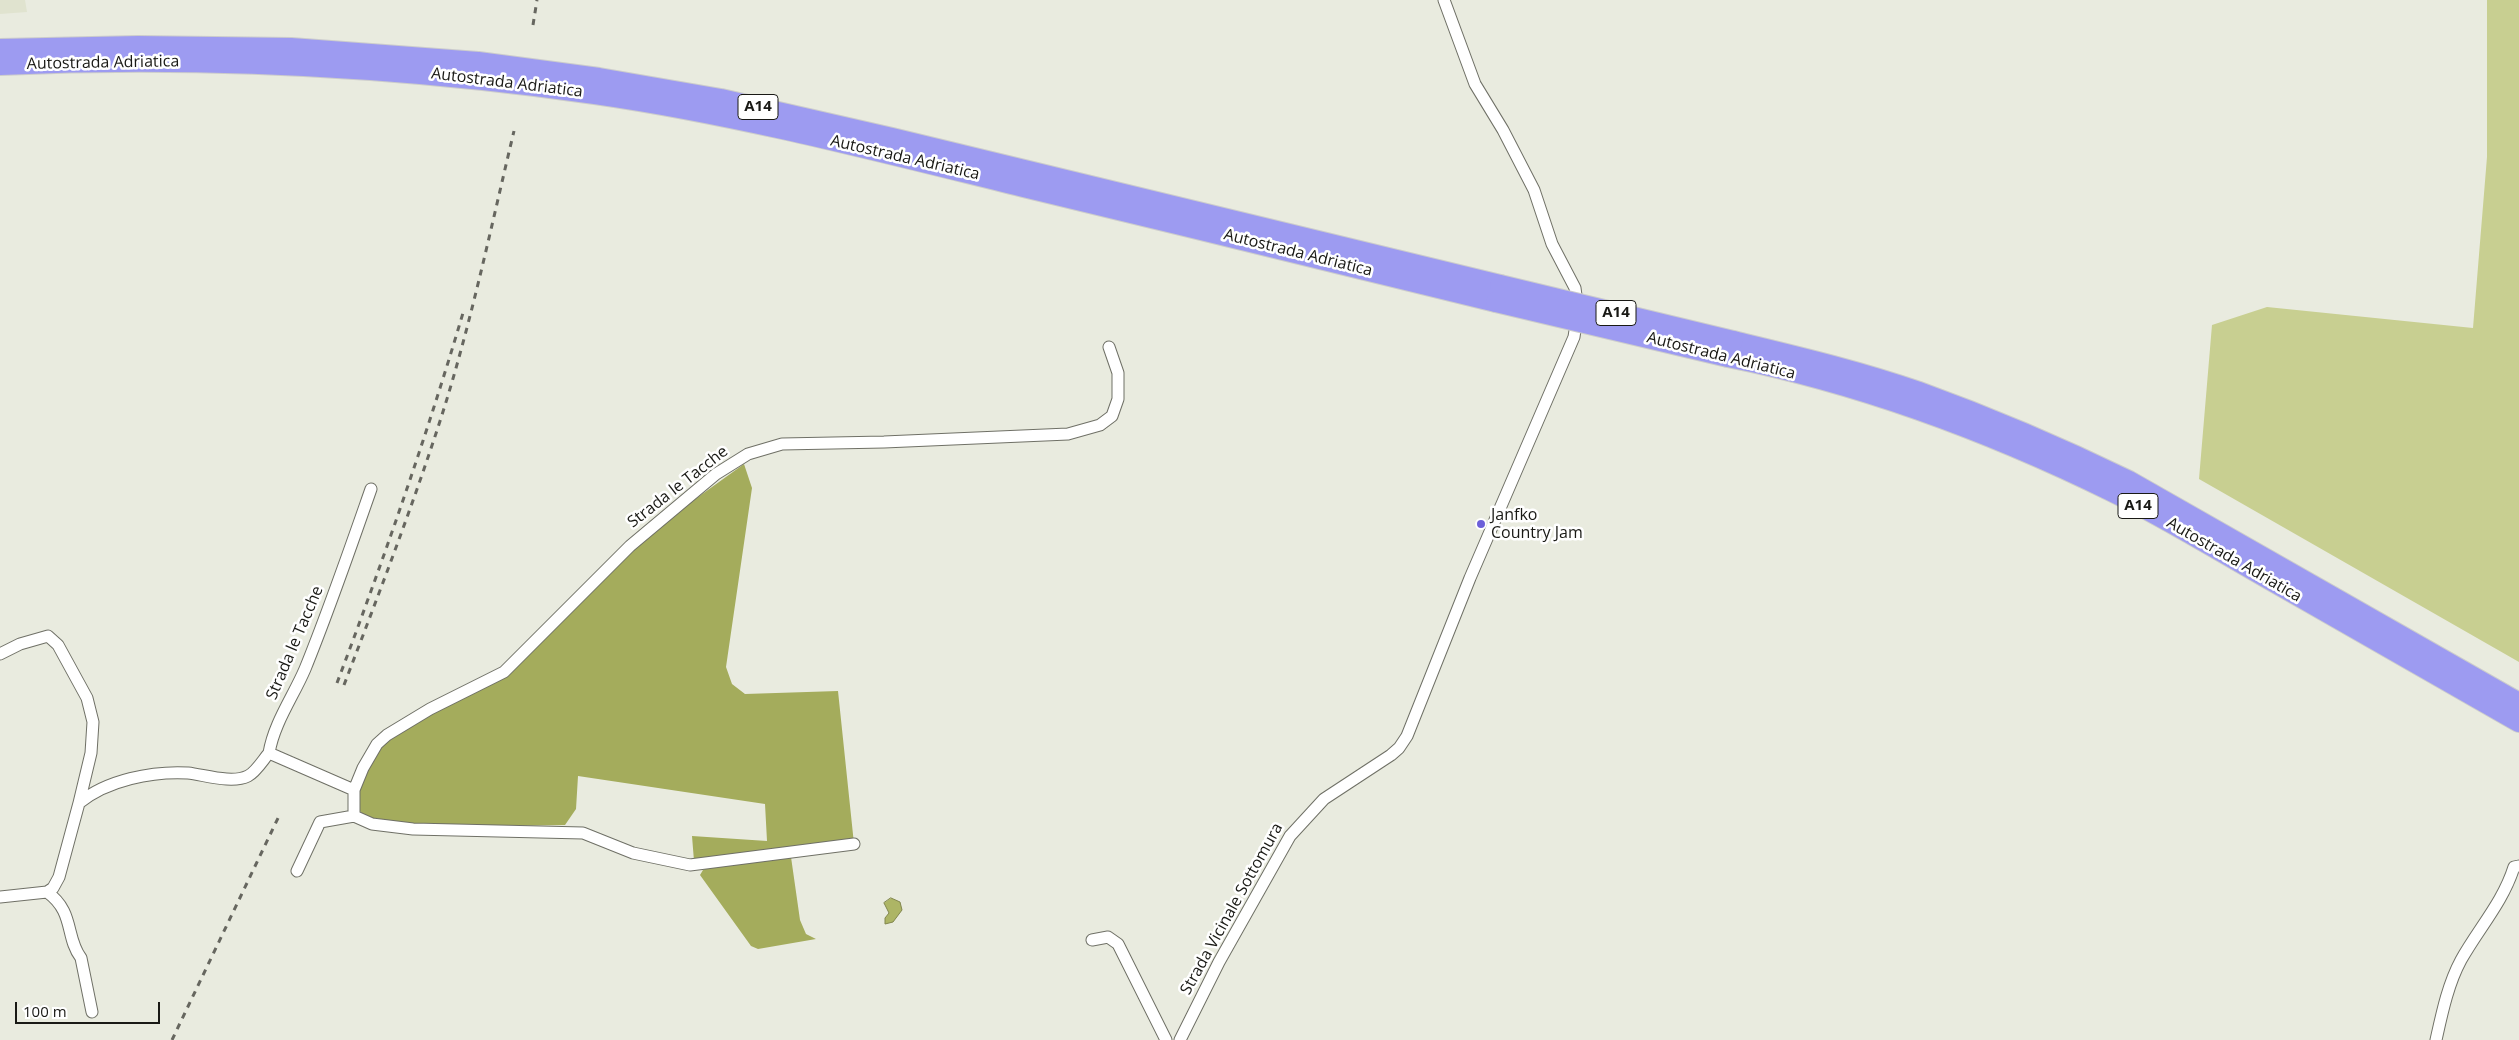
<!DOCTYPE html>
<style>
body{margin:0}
#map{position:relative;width:2519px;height:1040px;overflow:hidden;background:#e9ebdf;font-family:"Open Sans",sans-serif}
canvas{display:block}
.scale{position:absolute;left:15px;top:1002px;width:145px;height:22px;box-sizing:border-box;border:2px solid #191915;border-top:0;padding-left:6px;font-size:15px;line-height:18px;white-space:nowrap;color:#191915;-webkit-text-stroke:4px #fff;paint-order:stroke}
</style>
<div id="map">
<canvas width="2519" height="1040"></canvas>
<div class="scale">100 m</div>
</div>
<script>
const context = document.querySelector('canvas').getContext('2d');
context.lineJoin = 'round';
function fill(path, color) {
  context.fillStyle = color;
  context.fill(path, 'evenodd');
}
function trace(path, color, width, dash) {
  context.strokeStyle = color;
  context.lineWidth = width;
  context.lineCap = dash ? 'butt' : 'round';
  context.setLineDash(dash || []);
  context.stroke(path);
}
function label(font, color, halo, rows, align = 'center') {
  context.font = font + ' "Open Sans",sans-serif';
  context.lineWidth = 5;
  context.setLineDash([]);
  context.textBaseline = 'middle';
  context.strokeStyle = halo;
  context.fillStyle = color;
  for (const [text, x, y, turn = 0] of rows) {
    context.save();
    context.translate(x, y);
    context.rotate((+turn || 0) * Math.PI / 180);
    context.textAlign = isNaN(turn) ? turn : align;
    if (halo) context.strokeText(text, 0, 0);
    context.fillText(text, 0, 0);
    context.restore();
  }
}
fill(new Path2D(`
 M0,0H25L27,12L0,14Z`), '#e0e3cf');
fill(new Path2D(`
 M2487,0H2519V662L2199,479L2212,325L2267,307L2473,328L2487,157Z`), '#c8cf91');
fill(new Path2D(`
 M744,464L752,488L726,667L732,684L745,694L838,691L854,844L694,861L692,836L767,841L765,804L578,776L576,809L565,825L438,827L365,817L353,803L377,744L504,672L630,546Z
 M791,857L800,920L806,934L816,939L758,949L751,946L700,875L703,870L709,867Z`), '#a4ac5c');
const water = new Path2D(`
 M891,898L900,902L902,910L893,922L885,924V918L889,913L884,903Z`);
fill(water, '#adb565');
trace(water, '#81864d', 1);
const street = new Path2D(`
 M0,654L20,644L48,636L58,645L87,698L93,722L91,753L79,803
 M354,790L269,753C274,723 293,697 305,669C329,610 350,549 371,489
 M354,816V790L363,768L377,744L387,735L430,709L504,672L630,546L716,474L748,454L782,444L884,442L1068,434L1100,425L1112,416L1118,399V373L1109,347
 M354,816L372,824L413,829L583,833L633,853L690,865L854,844
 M297,871L320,822L354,816
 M47,892C75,912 65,937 81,958L92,1012
 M0,897L47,892L53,888L59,877L79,803C107,780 152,771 188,773C205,775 232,784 248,776C256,772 263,760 269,753
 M1092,940L1108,937L1118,944L1166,1040
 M1180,1040L1219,962L1290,836L1324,799L1391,755L1399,748L1407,736L1470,578L1574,337L1578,310L1575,288L1552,244L1534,190L1503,130L1475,84L1444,0
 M2436,1040C2442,1013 2448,984 2461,960C2479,928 2503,902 2514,867L2519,866`);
const highway = new Path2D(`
 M0,49L138,46L291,48L478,62L599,78L721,99L892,138L1500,285
 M0,65C201,56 395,66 595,94C741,115 885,153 1028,188C1184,226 1340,263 1496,302
 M1733,341C1795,356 1859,371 1919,392C1991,418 2061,448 2129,481L2519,703
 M1728,357C1862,384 1991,432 2113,492C2166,518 2216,549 2267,578C2351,626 2435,674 2519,722`);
trace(street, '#6f7066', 13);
trace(highway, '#ccc', 22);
trace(street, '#fff', 11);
trace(highway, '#9d9bf1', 20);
trace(new Path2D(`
 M533,25L537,0
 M337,683C383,561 426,438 463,313
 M344,685C378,596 412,508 441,418C471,324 491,227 514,131
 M172,1040L279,816`), '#66665f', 3, [6, 6]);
const highwayBridge = new Path2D(`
 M1500,285L1733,341
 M1496,302L1728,357`);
trace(highwayBridge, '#ccc', 22, []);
trace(highwayBridge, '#9d9bf1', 20);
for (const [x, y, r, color] of [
 [1481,524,5,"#6c5fd9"]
]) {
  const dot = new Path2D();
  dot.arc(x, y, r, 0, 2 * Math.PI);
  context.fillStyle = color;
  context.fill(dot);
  trace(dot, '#fff', 2);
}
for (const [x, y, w] of [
 [758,107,40],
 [1616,313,40],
 [2138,506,40]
]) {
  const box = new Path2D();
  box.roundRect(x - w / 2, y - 12.5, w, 25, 4);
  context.fillStyle = '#fff';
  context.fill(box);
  trace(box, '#191915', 1);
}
label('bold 15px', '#191915', null, [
 ["A14",758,107],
 ["A14",1616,313],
 ["A14",2138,506]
]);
label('16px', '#191915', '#fff', [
 ["Autostrada Adriatica",103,63,-1],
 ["Autostrada Adriatica",507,83,7],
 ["Autostrada Adriatica",905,158,13],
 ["Autostrada Adriatica",1298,253,14],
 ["Autostrada Adriatica",1721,356,14],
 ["Strada le Tacche",678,487,-38],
 ["Autostrada Adriatica",2234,560,30],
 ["Strada le Tacche",295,643,-67],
 ["Strada Vicinale Sottomura",1232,909,-61]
]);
label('16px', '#191915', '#fff', [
 ["Janfko",1491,515],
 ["Country Jam",1491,533]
], 'left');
</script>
